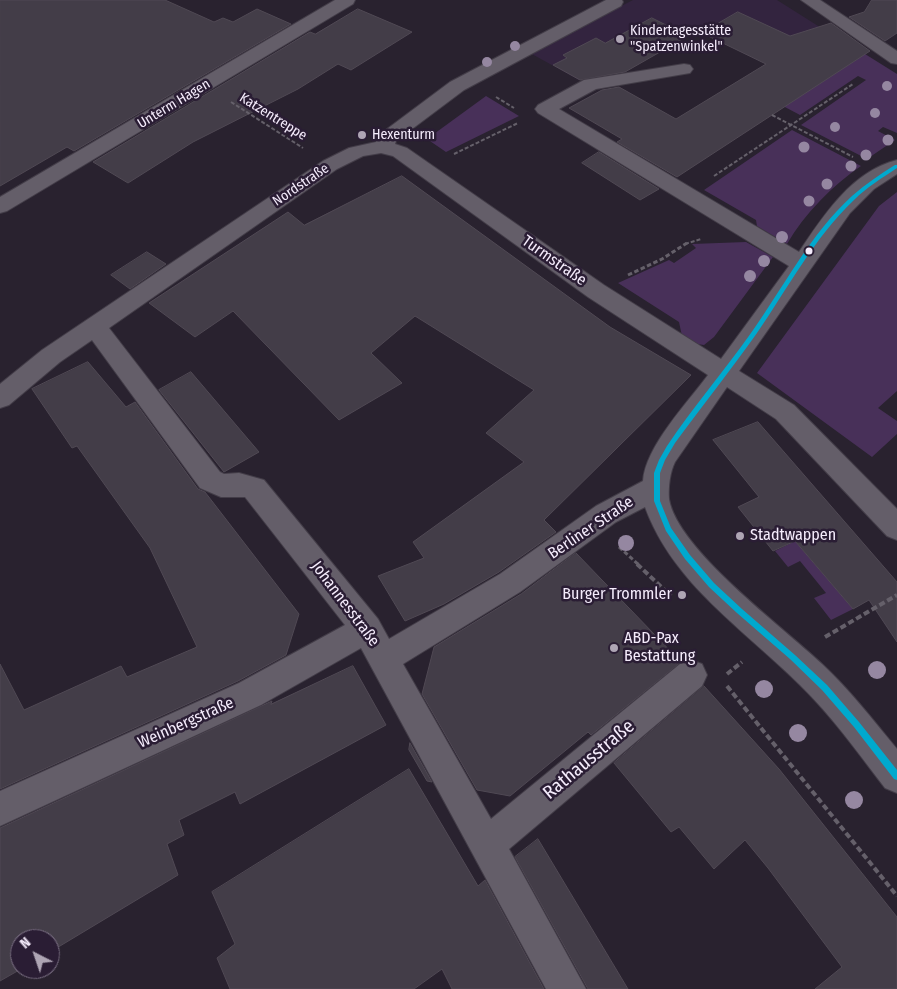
<!DOCTYPE html>
<meta charset="utf-8">
<style>
body{margin:0}
#map{position:relative;width:897px;height:989px;overflow:hidden;background:#29222f;font-family:"Fira Sans Condensed",sans-serif}
canvas{display:block}
.north{position:absolute;left:10px;top:929px;width:50px;height:50px;box-sizing:border-box;background:#2a1d34;border:1px solid #7b7084;border-radius:50%;rotate:319deg;font-size:14px;font-weight:700;line-height:20px;text-align:center;color:#f5ecfc}
.north::after{content:'';display:block;margin:auto;width:18px;height:22px;background:#aea5b4;clip-path:polygon(50% 0,100% 100%,50% 72%,0 100%)}
</style>
<div id="map">
<canvas width="897" height="989"></canvas>
<div class="north">N</div>
</div>
<script>
const context = document.querySelector('canvas').getContext('2d');
context.lineJoin = 'round';
function fill(path, color) {
  context.fillStyle = color;
  context.fill(path, 'evenodd');
}
function trace(path, color, width, dash) {
  context.strokeStyle = color;
  context.lineWidth = width;
  context.lineCap = dash ? 'butt' : 'round';
  context.setLineDash(dash || []);
  context.stroke(path);
}
function label(font, color, halo, rows, align = 'center') {
  context.font = font + ' "Fira Sans Condensed",sans-serif';
  context.lineWidth = 5;
  context.setLineDash([]);
  context.textBaseline = 'middle';
  context.strokeStyle = halo;
  context.fillStyle = color;
  for (const [text, x, y, turn = 0] of rows) {
    context.save();
    context.translate(x, y);
    context.rotate((+turn || 0) * Math.PI / 180);
    context.textAlign = isNaN(turn) ? turn : align;
    if (halo) context.strokeText(text, 0, 0);
    context.fillText(text, 0, 0);
    context.restore();
  }
}
fill(new Path2D(`
 M633,0H777L834,36L814,46L708,25L627,70L612,62L579,80L530,53Z`), '#33243f');
fill(new Path2D(`
 M849,44L897,74V133L883,127L878,131L895,140L867,159L801,125L866,80L858,76L800,115L783,106Z
 M486,96L519,116L446,152L427,139Z
 M792,130L861,166C832,186 805,213 787,244L757,226L756,220L704,190Z
 M897,192V391L878,408L897,421V434L872,457L757,373L879,206Z
 M746,242L773,257L714,337L704,345L697,344L682,336L679,322L618,283L669,260L674,263L696,248L692,244Z
 M795,541L853,609L831,620L814,598L826,593L800,561L788,567L775,551Z`), '#483059');
const building = new Path2D(`
 M0,0H165L214,22L223,18L233,22L257,9L291,24L74,151L67,147L0,186Z
 M872,0H897V33L885,41L849,17L864,12Z
 M358,9L412,32L351,70L338,64L298,89L193,142L128,183L93,162L310,32L315,34Z
 M738,12L790,36L831,23L870,51L677,177L617,142L622,139L569,108L602,90L619,87L676,119L766,64L702,33Z
 M652,18L688,36L625,72L580,80L553,65L567,58L563,55L596,38L605,43Z
 M599,152L659,189L640,200L582,163Z
 M402,176L610,327L691,375L544,520L556,532L499,572L444,604L405,621L378,576L424,558L413,542L524,462L486,433L534,390L415,316L371,353L402,383L339,420L233,311L195,337L149,303L288,212L304,225Z
 M147,252L166,264L130,289L111,275Z
 M88,362L126,407L135,402L198,489L205,492L299,614L286,655L238,681L0,789V664L24,710L121,666L127,677L197,647L150,548L77,446L72,448L32,389Z
 M191,372L259,452L224,472L159,390Z
 M758,422L897,582V642L869,600L853,609L795,541L773,551L738,507L759,497L713,440Z
 M576,553L681,662L591,735L588,732L510,796L477,790L422,694L434,647L521,594Z
 M353,666L386,725L240,804L235,792L179,820L184,835L167,844L178,875L50,952V939H20L21,969L0,981V828L272,701L271,704Z
 M704,686L779,769L897,917V989H815L842,967L768,868L745,840L714,869L679,827L671,832L614,763Z
 M410,743L432,782L427,781L409,750Z
 M409,769L478,886L485,880L544,989H452L442,969L414,989H230L217,958L235,944L212,892Z
 M538,839L628,989H588L515,857Z`);
fill(building, '#433d48');
trace(building, '#504954', 1);
const minor = new Path2D(`
 M335,0H355L353,4L7,211L0,213V197Z
 M606,0H622L623,2L621,6L464,90L396,141L395,144L407,148L604,285L721,359L789,266L538,113L535,109L538,105L584,80L684,64L690,65L693,69L690,73L596,89L559,109L799,252C823,216 852,171 897,160V174L874,189L850,213L739,371L794,405L897,509V540L887,536L776,419L727,387L675,462C670,472 668,487 669,499C677,549 784,628 822,664C850,690 873,720 897,749V793L885,788C858,753 832,716 800,685C744,629 673,584 645,507L616,522L520,592L403,664L491,819L680,664L691,660L702,664L707,675L702,686L509,849L586,989H546L361,648L261,705L0,826V791L239,683L345,625L245,497H221L200,488L92,340L60,362L9,405L0,408V384L42,350L323,161L349,148L376,142L379,135L450,82ZM381,153L393,156L588,297L708,375C688,402 645,447 643,481L596,506L500,574L389,639L378,619L264,480L239,473L224,474L220,472L109,328L337,169L363,156Z
 M801,0H820L897,51V64L891,63Z`);
trace(minor, '#433d48', 2);
trace(new Path2D(`
 M496,97L514,108
 M231,102L303,148
 M772,115L853,157
 M454,154L518,123
 M714,176L853,84
 M685,244L701,239`), '#65606a', 2, [4, 2]);
trace(new Path2D(`
 M628,275L662,259L687,243
 M619,547L639,565`), '#65606a', 3, [4.5, 2.5]);
trace(new Path2D(`
 M637,564L671,596
 M825,637L897,595
 M727,674L742,662
 M727,686L897,896`), '#65606a', 4, [6, 3]);
fill(minor, '#645e69');
fill(new Path2D(`
 M895,165H897V168C882,178 867,187 854,200C814,238 788,288 757,333C731,370 702,406 675,443L665,460L660,473V501L671,528L690,555L714,583L742,609L795,655L827,685L859,722L897,770V780L894,779L854,727L822,690L790,659L737,613L709,587L685,559L666,531L654,501V473L659,460L667,446C693,407 724,371 751,333C783,288 811,233 852,196C866,184 880,174 895,165Z`), '#00a9ce');
context.fillStyle = '#9587a1';
for (const [x, y, r] of [
 [515,46,5],
 [487,62,5],
 [887,86,5],
 [875,113,5],
 [835,127,5],
 [888,140,5.5],
 [804,147,5.5],
 [866,155,5.5],
 [851,166,5.5],
 [827,184,5.5],
 [809,201,5.5],
 [782,237,6],
 [764,261,6],
 [750,276,6],
 [626,543,8],
 [877,670,9],
 [764,689,9],
 [798,733,9],
 [854,800,9]
]) {
  context.beginPath();
  context.arc(x, y, r, 0, 2 * Math.PI);
  context.fill();
}
for (const [x, y, r, color] of [
 [620,39,5,"#aea5b4"],
 [362,135,5,"#aea5b4"],
 [809,251,4.5,"#f5ecfc"],
 [740,536,5,"#aea5b4"],
 [682,595,5,"#aea5b4"],
 [614,648,5,"#aea5b4"]
]) {
  const dot = new Path2D();
  dot.arc(x, y, r, 0, 2 * Math.PI);
  context.fillStyle = color;
  context.fill(dot);
  trace(dot, '#2a1d34', 2);
}
label('14px', '#f5ecfc', '#2a1d34', [
 ["Kindertagesstätte",630,31],
 ["\"Spatzenwinkel\"",630,47],
 ["Hexenturm",372,135]
], 'left');
label('14px', '#f5ecfc', '#2a1d34', [
 ["Unterm Hagen",174,104,-31],
 ["Katzentreppe",273,117,32],
 ["Nordstraße",301,185,-34]
]);
label('16px', '#f5ecfc', '#2a1d34', [
 ["Turmstraße",554,261,35],
 ["Berliner Straße",591,528,-34],
 ["Johannesstraße",345,604,53],
 ["Weinbergstraße",186,723,-24]
]);
label('16px', '#f5ecfc', '#2a1d34', [
 ["Stadtwappen",750,536],
 ["Burger Trommler",672,595,"right"],
 ["ABD-Pax",624,639],
 ["Bestattung",624,657]
], 'left');
label('19px', '#f5ecfc', '#2a1d34', [
 ["Rathausstraße",589,760,-40]
]);
</script>
